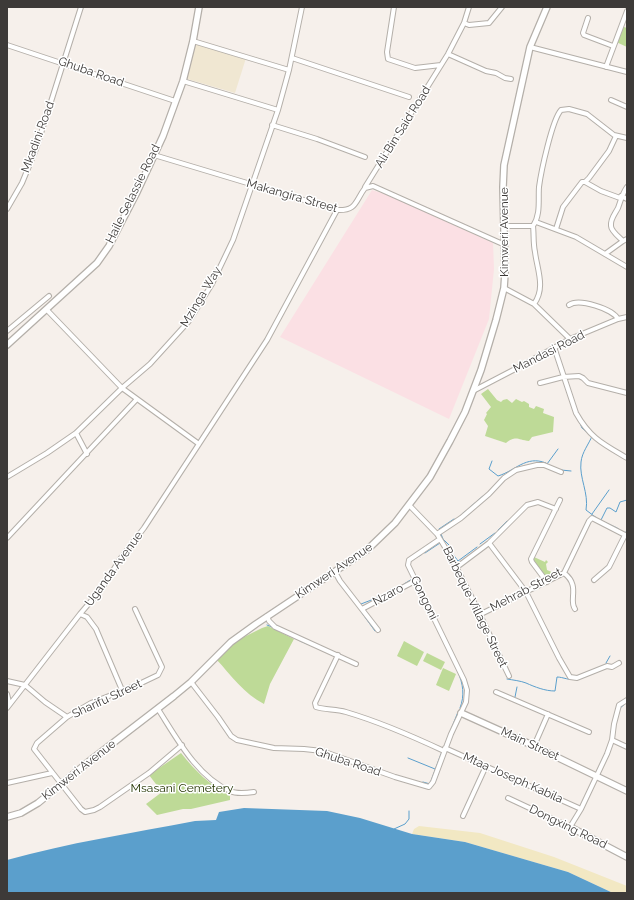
<!DOCTYPE html>
<style>
body{margin:0}
#map{position:relative;width:634px;height:900px;overflow:hidden;background:#f6f0eb;font-family:Raleway,sans-serif}
canvas{display:block}
.frame{position:absolute;inset:0;border:8px solid #3d3a38;pointer-events:none}
</style>
<div id="map">
<canvas width="634" height="900"></canvas>
<div class="frame"></div>
</div>
<script>
const context = document.querySelector('canvas').getContext('2d');
context.lineJoin = 'round';
function fill(path, color) {
  context.fillStyle = color;
  context.fill(path, 'evenodd');
}
function trace(path, color, width, dash) {
  context.strokeStyle = color;
  context.lineWidth = width;
  context.lineCap = dash ? 'butt' : 'round';
  context.setLineDash(dash || []);
  context.stroke(path);
}
function label(font, color, halo, rows, align = 'center') {
  context.font = font + ' Raleway,sans-serif';
  context.lineWidth = 3;
  context.setLineDash([]);
  context.textBaseline = 'middle';
  context.strokeStyle = halo;
  context.fillStyle = color;
  for (const [text, x, y, turn = 0] of rows) {
    context.save();
    context.translate(x, y);
    context.rotate((+turn || 0) * Math.PI / 180);
    context.textAlign = isNaN(turn) ? turn : align;
    if (halo) context.strokeText(text, 0, 0);
    context.fillText(text, 0, 0);
    context.restore();
  }
}
fill(new Path2D(`
 M194,43L246,58L235,93L184,78Z`), '#f0e7d2');
fill(new Path2D(`
 M372,190L388,195L493,243L494,269L489,319L449,419L280,337Z`), '#fbe0e4');
fill(new Path2D(`
 M621,26L627,28V47L614,41Z
 M488,389L497,400L501,402L503,400L507,399L512,403L516,399L522,402L524,401L529,404V407L534,409L536,406L544,409L543,413L554,417L553,432L532,437L529,441C518,440 516,435 506,443L485,436L488,426L484,420L487,414L486,413L491,407L481,394Z
 M534,557L545,562L546,560L548,562L546,564L547,570L554,573L546,577L533,560Z
 M268,626L294,639L270,684L264,704C244,694 231,675 216,659L230,644L262,628Z
 M404,641L424,652L417,666L397,656Z
 M427,653L445,662L441,670L423,661Z
 M443,668L456,674L449,691L436,685Z
 M181,753C195,771 210,785 230,796V800L191,809H183L157,815L146,804L162,792L149,775Z`), '#beda97');
fill(new Path2D(`
 M419,826L480,833L554,857L627,886V893H613L568,872L465,842L412,834L414,829Z`), '#f2e8c3');
fill(new Path2D(`
 M244,808L327,811L360,818L412,834L465,842L568,872L613,893H7V860C68,843 132,833 195,821L216,820L219,812Z`), '#5b9fcc');
trace(new Path2D(`
 M579,421L582,428L589,434
 M592,436C589,444 582,452 581,462C579,478 589,493 586,510L598,519
 M492,461L489,469L498,476C515,471 526,455 546,463L545,464
 M547,464L558,449
 M561,470L571,471
 M468,509L483,496
 M463,513L466,511
 M592,514L609,490
 M600,520L617,528L620,530
 M601,520L607,508H610L616,512L620,502L627,500
 M439,529L454,519
 M498,530L507,521
 M626,532L627,533
 M441,534L443,539L450,546
 M480,544L495,533
 M452,550V553L458,561L477,547
 M425,553L440,543
 M417,557L421,555
 M404,584L412,579
 M388,591L398,588
 M377,597L385,594
 M361,604L374,599
 M362,613L375,631
 M267,625L272,627
 M300,641L312,646
 M606,663L610,656
 M458,672C463,684 465,695 460,708
 M507,679C513,680 521,681 526,683C535,687 545,691 555,691L557,677C563,677 570,681 575,679
 M515,697L517,687
 M620,708L625,704
 M444,747L458,712
 M408,758L435,769
 M431,781L441,754
 M423,782L430,784
 M394,829L405,824L409,819V811`), '#5b9fcc', 1);
const street = new Path2D(`
 M394,7L387,52L388,59L415,68L441,65
 M588,18L583,33L584,35L613,46
 M464,23L469,25L489,23L502,7
 M193,41L289,70
 M7,45L175,101
 M530,47L627,72
 M448,54L486,71L496,73L505,78L511,79
 M292,58L409,97
 M606,67L627,11
 M183,81L278,110
 M611,100L627,107
 M272,125L317,139L365,157
 M154,155L337,210C357,211 355,201 365,188L373,186L505,245
 M585,182L601,191L620,198
 M365,187L448,54L464,23L469,7
 M621,196L627,199
 M7,209L22,183L36,149L81,7
 M536,222L576,237L627,267
 M504,226H533C541,214 538,200 539,187C541,172 552,120 561,110L569,109L587,114L614,135L627,138
 M533,226C534,234 533,243 535,252C537,269 546,288 534,304
 M556,229L563,207L582,182H585L589,178L609,151L616,136
 M623,241C619,237 611,231 611,226C610,219 615,214 618,208C621,200 622,194 627,187
 M605,254L623,241L627,239
 M504,288L534,304L570,339
 M569,305C579,298 613,309 618,319
 M47,310L122,388L199,444
 M7,331L49,296
 M554,347L576,413C590,438 603,444 627,458
 M540,383L563,377L579,376L583,378L588,383L627,393
 M473,391L521,366L570,339L618,319L627,317
 M76,433L87,454
 M7,477L47,453L76,433L122,388L150,364L189,321L212,284L233,240L278,110L289,70L302,7
 M409,505L437,534C465,579 486,628 509,676
 M437,534L461,518L489,494L504,478L516,470L537,465H544L561,472
 M7,538L137,399
 M489,543L526,592L559,658L570,677L577,678L607,666L612,667L619,663
 M457,567L489,543L527,505L538,502L556,509
 M335,572L340,581L378,630
 M564,573C581,586 568,600 575,609
 M594,580L609,567L625,535
 M547,582L532,562L531,559L560,500
 M135,609L162,667L158,675L137,685L91,703L67,717L37,743L34,749L81,809L85,812L94,810L100,807L149,773L182,745
 M362,609L415,581
 M80,614L87,617L96,629L122,690
 M479,615L564,573L589,521L592,518L627,536
 M267,616L269,621L275,627L356,664
 M338,655L315,703L316,707C325,710 336,709 346,712C380,722 412,736 444,751
 M7,681L25,685L45,702L67,717
 M191,682L218,717L231,736L237,740L274,748L304,749L322,751L395,777L429,787L433,782L451,734L466,702L467,690L464,680L408,565L409,560L440,539
 M496,692L589,732
 M7,694L9,702V705
 M7,708L80,614L103,587L120,559L144,528L267,340L337,210
 M158,709C176,737 197,777 230,791C236,794 247,793 254,792
 M612,740L627,747
 M534,746L548,714
 M445,748L581,809
 M7,783L52,773
 M508,798L570,827L581,809L607,754L612,740L614,724L619,705L627,700
 M463,816L486,766`);
const secondary = new Path2D(`
 M7,345L97,263L109,246L136,194L163,136L183,81L193,41L199,7
 M461,713L534,746L627,791
 M7,817L21,813L38,803L87,763L174,696L191,682L231,642L256,624L367,550L395,523L430,477L450,441L465,412L481,370L496,320L504,288L505,273L503,187L504,165L530,47L547,7
 M570,827L627,857`);
trace(street, '#b4afa9', 6);
trace(secondary, '#b4afa9', 8);
trace(street, '#fff', 4);
trace(secondary, '#fff', 5.5);
label('12px', '#3d3a38', '#fff', [
 ["Ghuba Road",91,72,19],
 ["Ali Bin Said Road",403,127,-58],
 ["Mkadini Road",38,137,-70],
 ["Haile Selassie Road",133,194,-64],
 ["Makangira Street",292,196,16],
 ["Kimweri Avenue",504,232,-90],
 ["Mzinga Way",201,297,-59],
 ["Mandasi Road",549,352,-27],
 ["Uganda Avenue",114,569,-54],
 ["Kimweri Avenue",334,571,-34],
 ["Mehrab Street",526,590,-28],
 ["Nzaro",388,595,-29],
 ["Gongoni",424,598,64],
 ["Barbeque Village Street",475,607,64],
 ["Sharifu Street",107,699,-25],
 ["Main Street",530,744,25],
 ["Ghuba Road",348,762,18],
 ["Kimweri Avenue",79,770,-38],
 ["Mtaa Joseph Kabila",513,778,24],
 ["Dongxing Road",568,827,26]
]);
label('12px', '#233401', '#fff', [
 ["Msasani Cemetery",182,788]
]);
</script>
